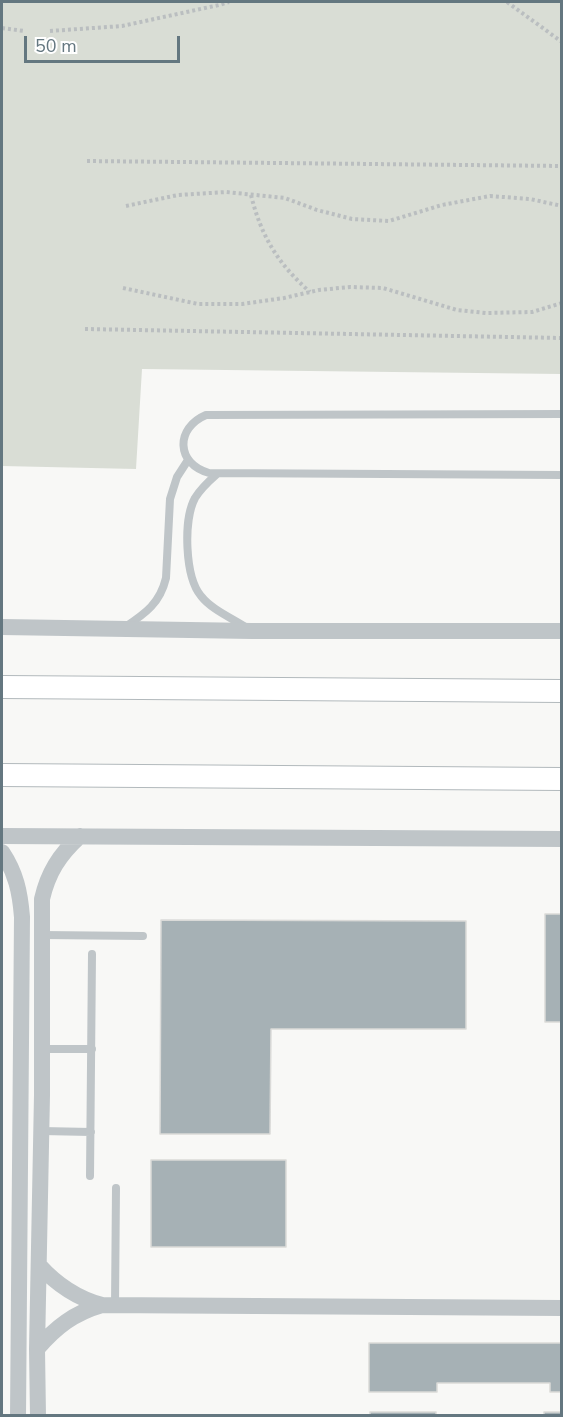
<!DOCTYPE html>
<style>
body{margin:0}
#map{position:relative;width:563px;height:1417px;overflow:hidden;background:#f8f8f6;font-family:"Nunito Sans",sans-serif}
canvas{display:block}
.frame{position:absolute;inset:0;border:3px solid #647780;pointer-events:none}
.scale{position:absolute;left:24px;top:36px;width:156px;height:27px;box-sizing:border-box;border:3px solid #647780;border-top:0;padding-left:8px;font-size:18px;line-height:21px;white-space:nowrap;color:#647780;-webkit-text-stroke:4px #fff;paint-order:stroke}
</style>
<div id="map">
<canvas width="563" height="1417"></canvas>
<div class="frame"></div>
<div class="scale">50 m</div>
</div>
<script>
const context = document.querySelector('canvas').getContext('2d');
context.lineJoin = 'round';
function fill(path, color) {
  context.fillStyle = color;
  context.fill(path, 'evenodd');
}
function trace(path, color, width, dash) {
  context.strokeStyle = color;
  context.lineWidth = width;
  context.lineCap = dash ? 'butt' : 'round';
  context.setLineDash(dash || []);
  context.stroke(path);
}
fill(new Path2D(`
 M2,2H561V374L142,369L136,469L2,466Z`), '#d9ddd5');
const building = new Path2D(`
 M545,914H562V1022H545Z
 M161,920L466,921V1029H271L270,1134H160Z
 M151,1160H286V1247H151Z
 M369,1343H562V1392H550V1383H437V1392H369Z
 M370,1412H436V1416H370Z
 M544,1412H562V1416H544Z`);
fill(building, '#a6b1b5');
trace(building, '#dadad8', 1.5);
const secondary = new Path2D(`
 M2,687L562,691
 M2,775L562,779`);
trace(secondary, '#b2b9bc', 24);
trace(new Path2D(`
 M507,2L562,42
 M2,28L24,31
 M50,31L122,26L219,5L229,2
 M87,161L562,166
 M251,195C261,236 278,264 310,292
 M126,206L178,195L226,192L285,198L317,210L352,219L389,221L442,205L490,196L530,199L562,206
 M123,288L198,304H242L284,298L319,290L350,287L383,288L457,310L486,313L532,312L562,303
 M85,329L562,338`), '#babec0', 4, [3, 3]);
trace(new Path2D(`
 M562,414L206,415C175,428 176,464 209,473L562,475
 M217,474C209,481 201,488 195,498C183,520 185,577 201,596C212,610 232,618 247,628
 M125,627C146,613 160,603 166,578L170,499L177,477L188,460
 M42,935L143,936
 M42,1049H92
 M42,1131L91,1132
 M90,1176L92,954
 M115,1305L116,1188`), '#bfc5c8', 8);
trace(new Path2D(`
 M2,627L252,631H562
 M2,836L562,839
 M2,852C16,873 20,892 22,917L18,1416
 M39,1265C57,1285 76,1298 102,1305
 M37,1349C56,1327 74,1313 102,1305L562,1308
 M38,1416L37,1349L42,1095V899C48,873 59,855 80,836`), '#bfc5c8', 16);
trace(secondary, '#fff', 22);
</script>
